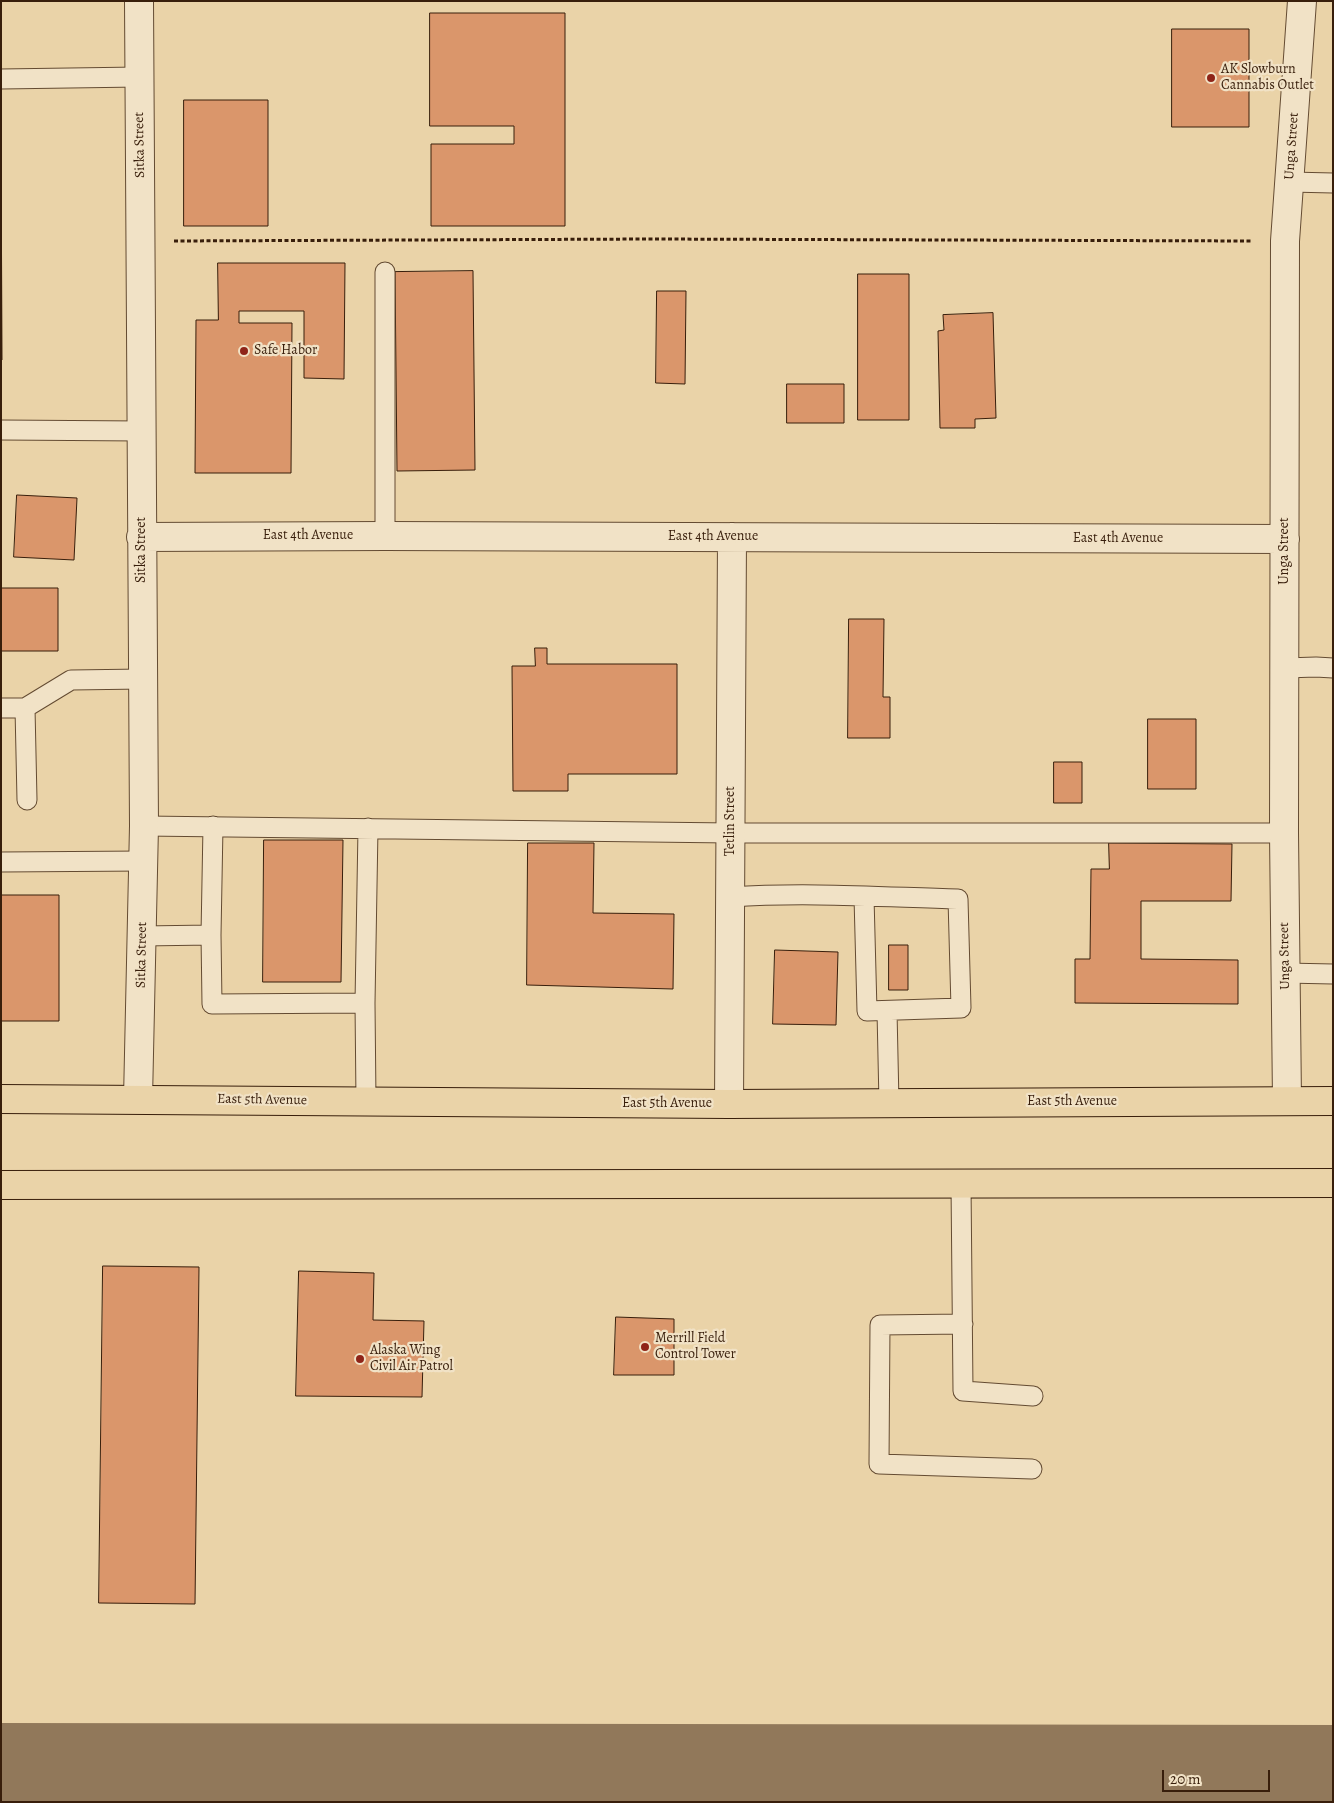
<!DOCTYPE html>
<style>
body{margin:0}
#map{position:relative;width:1334px;height:1803px;overflow:hidden;background:#ead3a8;font-family:Alegreya,serif}
canvas{display:block}
.frame{position:absolute;inset:0;border:2px solid #381e0b;pointer-events:none}
.scale{position:absolute;left:1162px;top:1770px;width:108px;height:22px;box-sizing:border-box;border:2px solid #381e0b;border-top:0;padding-left:6px;font-size:15px;line-height:18px;white-space:nowrap;color:#381e0b;-webkit-text-stroke:4px #f1e2c6;paint-order:stroke}
</style>
<div id="map">
<canvas width="1334" height="1803"></canvas>
<div class="frame"></div>
<div class="scale">20 m</div>
</div>
<script>
const context = document.querySelector('canvas').getContext('2d');
context.lineJoin = 'round';
function trace(path, color, width, dash) {
  context.strokeStyle = color;
  context.lineWidth = width;
  context.lineCap = dash ? 'butt' : 'round';
  context.setLineDash(dash || []);
  context.stroke(path);
}
function fill(path, color) {
  context.fillStyle = color;
  context.fill(path, 'evenodd');
}
function label(font, color, halo, rows, align = 'center') {
  context.font = font + ' Alegreya,serif';
  context.lineWidth = 4.5;
  context.setLineDash([]);
  context.textBaseline = 'middle';
  context.strokeStyle = halo;
  context.fillStyle = color;
  for (const [text, x, y, turn = 0] of rows) {
    context.save();
    context.translate(x, y);
    context.rotate((+turn || 0) * Math.PI / 180);
    context.textAlign = isNaN(turn) ? turn : align;
    if (halo) context.strokeText(text, 0, 0);
    context.fillText(text, 0, 0);
    context.restore();
  }
}
trace(new Path2D(`
 M1,1771L1333,1773`), '#91785a', 96);
const building = new Path2D(`
 M430,13H565V226H431V144H514V126H430Z
 M1172,29H1249V127H1172Z
 M184,100H268V226H184Z
 M1,144L2,360H1Z
 M218,263H345L344,379L304,378V311H239V323H292L291,473H195L196,320H218Z
 M473,271L475,470L397,471L395,272Z
 M858,274H909V420H858Z
 M657,291H686L685,384L656,383Z
 M993,313L996,418L975,419V428H940L938,331L944,330L943,315Z
 M787,384H844V423H787Z
 M17,495L77,498L74,560L14,557Z
 M1,588H58V651H1Z
 M849,619H884L883,697H890V738H848Z
 M535,648H547V664H677V774H568V791H513L512,666H535Z
 M1148,719H1196V789H1148Z
 M1054,762H1082V803H1054Z
 M264,840H343L341,982H263Z
 M528,843H594L593,913L674,914L673,989L527,985Z
 M1109,843L1232,844L1231,901H1141V959L1238,960V1004L1075,1003V959H1090L1091,869H1109Z
 M1,895H59V1021H1Z
 M889,945H908V990H889Z
 M775,950L838,952L836,1025L773,1024Z
 M103,1266L199,1267L195,1604L99,1603Z
 M299,1271L374,1273L373,1320L424,1321L422,1397L296,1396Z
 M616,1317L674,1319V1375H614Z`);
fill(building, '#da966b');
trace(building, '#381e0b', 1);
const service = new Path2D(`
 M1,79L139,77
 M1290,182L1333,183
 M385,272V536
 M1,430L141,431
 M1285,668L1316,667L1333,668
 M1,708H25L71,680L143,679
 M25,708L27,800
 M144,826L731,833H1284
 M1,862L144,861
 M731,897C806,892 882,897 958,899L961,1008L867,1011L864,897
 M211,935L213,826
 M142,936L211,935L212,1004L365,1003
 M1285,973L1333,974
 M887,1011L889,1103
 M366,1101L365,1003L368,828
 M961,1184L963,1391L1033,1396
 M963,1324L880,1325L879,1464L1032,1469`);
const minor = new Path2D(`
 M141,537L385,536L1285,539
 M138,1099L144,826L139,1
 M1287,1101L1284,833L1285,241L1302,1
 M729,1104L732,537`);
const trunk = new Path2D(`
 M1,1099L729,1104L1333,1101
 M1,1185L1333,1183`);
trace(service, '#644b32', 21);
trace(minor, '#644b32', 30);
trace(trunk, '#381e0b', 30);
trace(new Path2D(`
 M174,241L651,239L1252,241`), '#381e0b', 3, [4, 2.5]);
trace(service, '#f1e2c6', 19);
trace(minor, '#f1e2c6', 28);
trace(trunk, '#ead3a8', 28);
for (const [x, y, r, color] of [
 [1211,78,5,"#8f2418"],
 [244,351,5,"#8f2418"],
 [645,1347,5,"#8f2418"],
 [360,1359,5,"#8f2418"]
]) {
  const dot = new Path2D();
  dot.arc(x, y, r, 0, 2 * Math.PI);
  context.fillStyle = color;
  context.fill(dot);
  trace(dot, '#f1e2c6', 2);
}
label('14px', '#381e0b', '#f1e2c6', [
 ["AK Slowburn",1221,70],
 ["Cannabis Outlet",1221,86],
 ["Safe Habor",254,351],
 ["Merrill Field",655,1339],
 ["Control Tower",655,1355],
 ["Alaska Wing",370,1351],
 ["Civil Air Patrol",370,1367]
], 'left');
label('14px', '#381e0b', '#f1e2c6', [
 ["Sitka Street",140,145,-91],
 ["Unga Street",1292,146,-86],
 ["East 4th Avenue",308,536],
 ["East 4th Avenue",713,537],
 ["East 4th Avenue",1118,539],
 ["Sitka Street",142,550,-90],
 ["Unga Street",1285,551,-90],
 ["Tetlin Street",731,821,-90],
 ["Sitka Street",142,955,-89],
 ["Unga Street",1285,956,-91],
 ["East 5th Avenue",262,1100,1],
 ["East 5th Avenue",1072,1102],
 ["East 5th Avenue",667,1104]
]);
</script>
